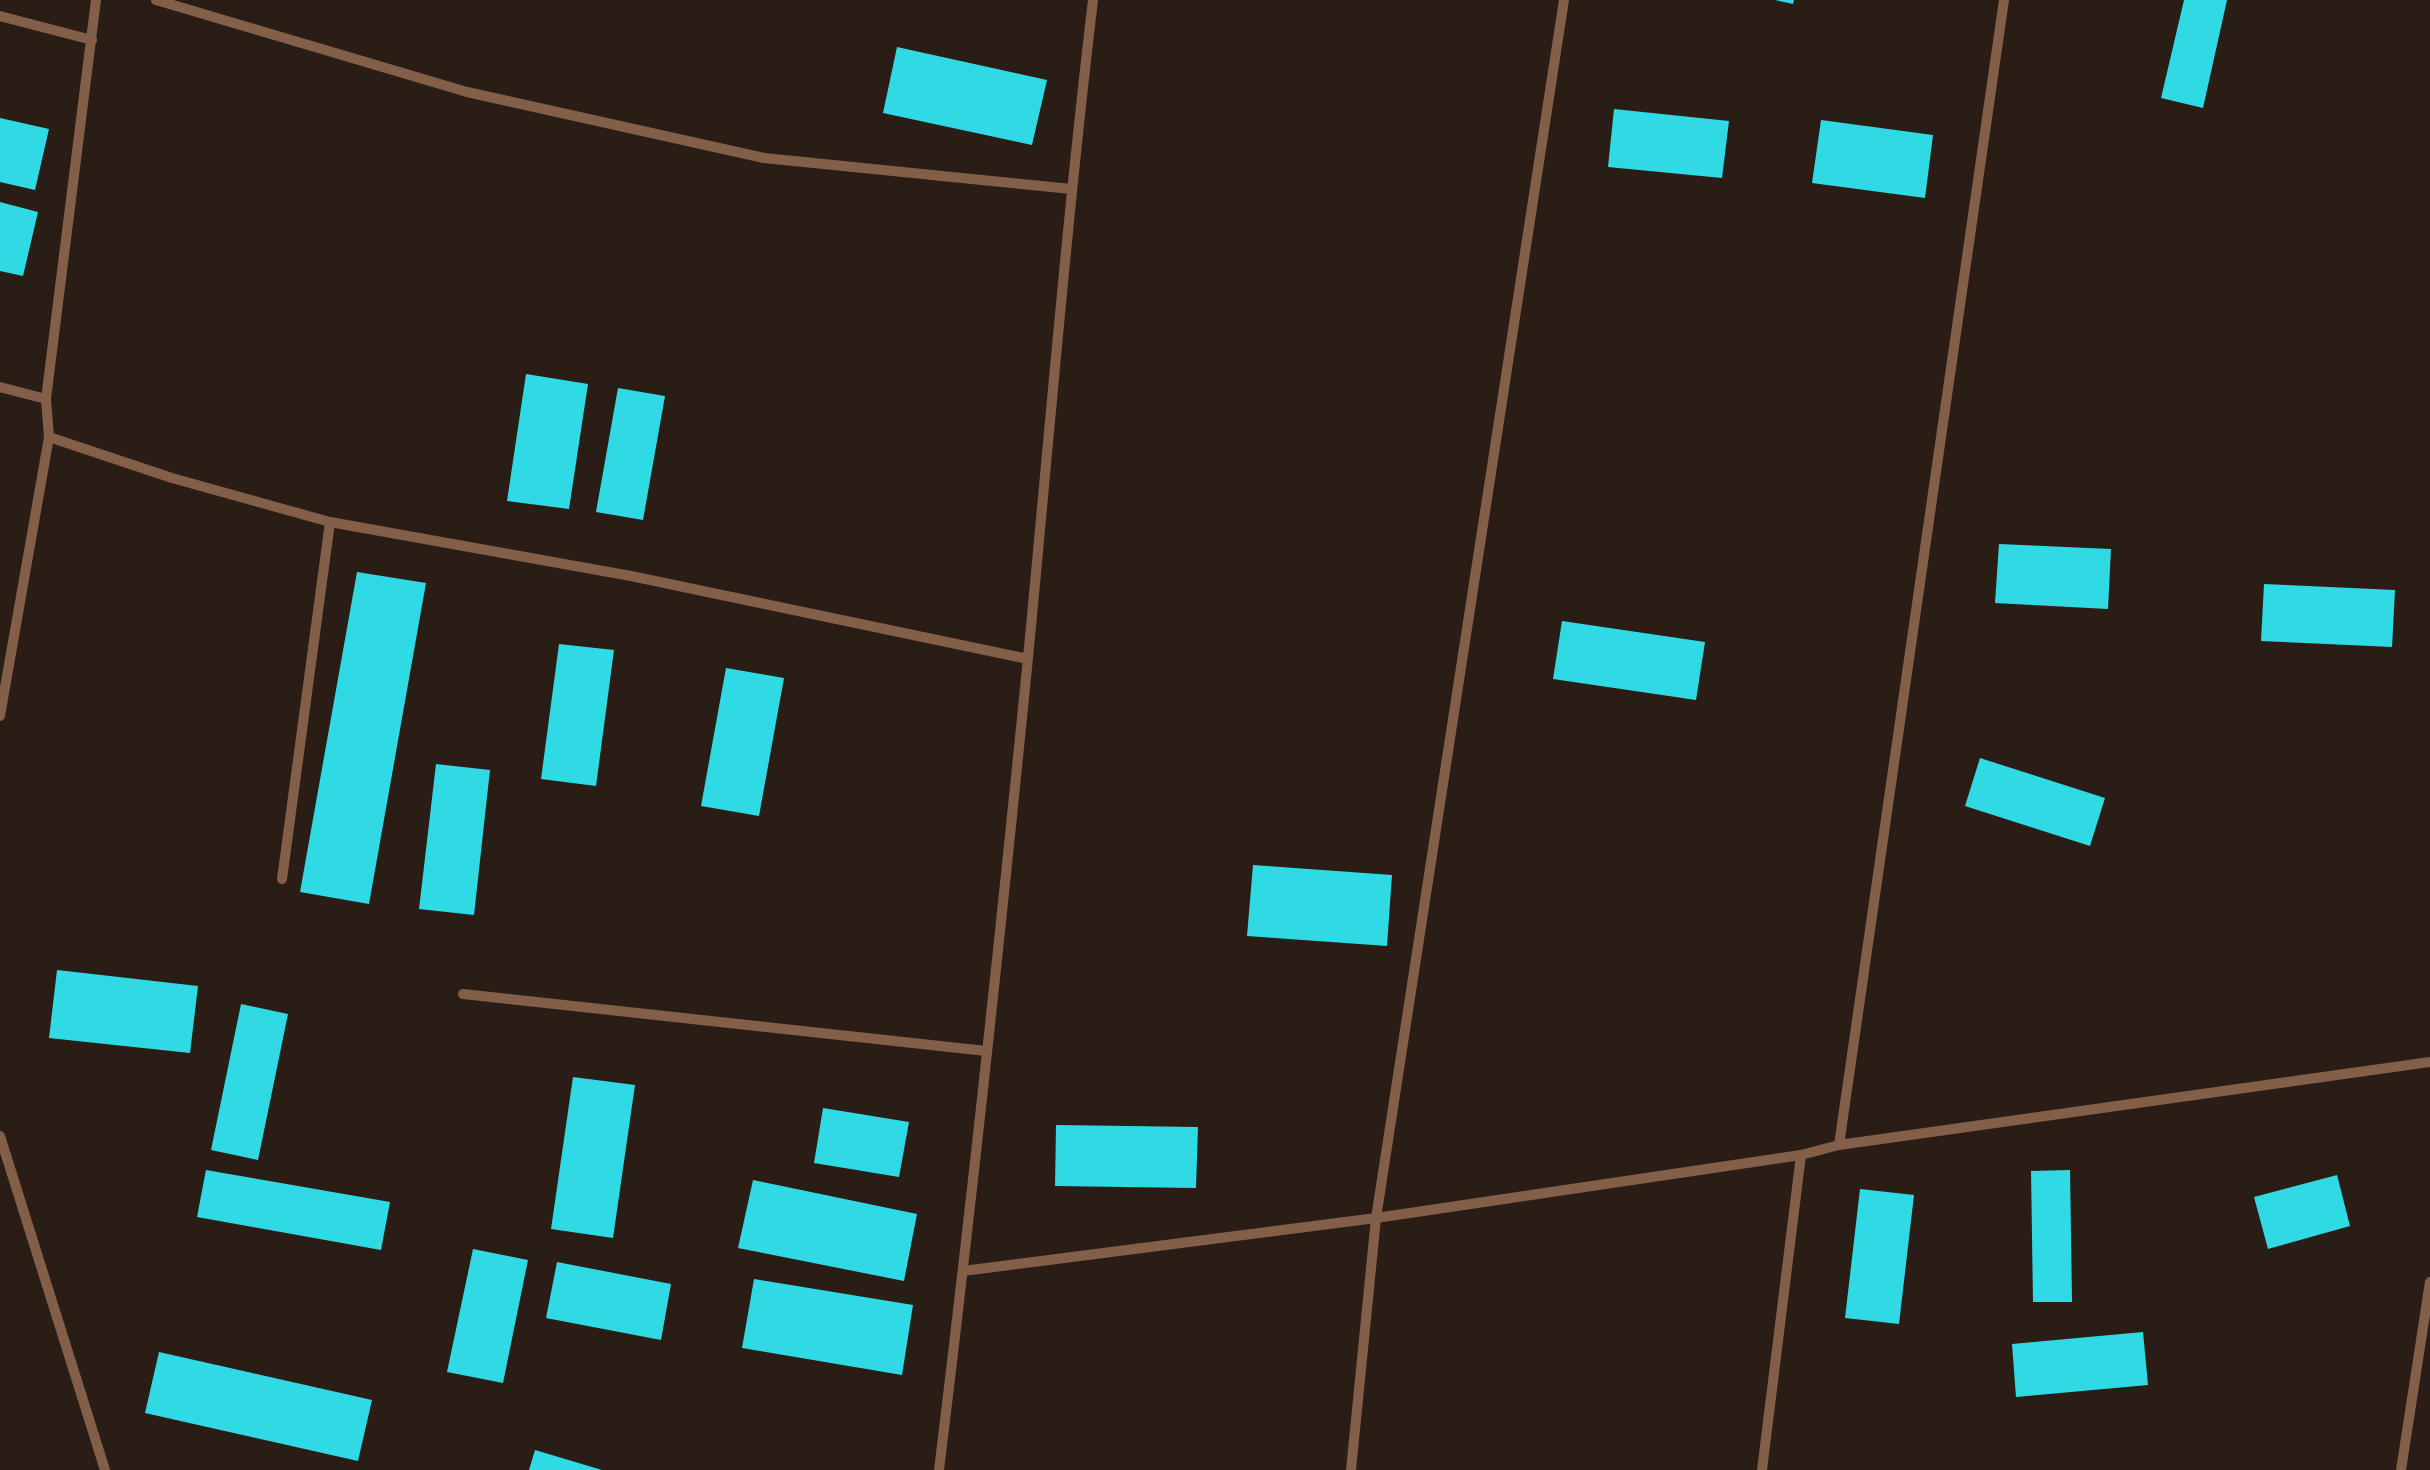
<!DOCTYPE html>
<style>
body{margin:0}
canvas{display:block;background:#291d16}
</style>
<canvas width="2430" height="1470"></canvas>
<script>
const context = document.querySelector('canvas').getContext('2d');
context.lineJoin = 'round';
function fill(path, color) {
  context.fillStyle = color;
  context.fill(path, 'evenodd');
}
function trace(path, color, width, dash) {
  context.strokeStyle = color;
  context.lineWidth = width;
  context.lineCap = dash ? 'butt' : 'round';
  context.setLineDash(dash || []);
  context.stroke(path);
}
fill(new Path2D(`
 M1775,0H1794L1793,4Z
 M2184,0H2227L2203,108L2161,98Z
 M897,47L1047,80L1032,145L883,113Z
 M1614,109L1729,121L1722,178L1608,167Z
 M0,118L49,129L35,190L0,182Z
 M1821,120L1933,135L1925,198L1812,183Z
 M0,202L38,212L23,276L0,271Z
 M526,374L588,384L569,509L507,501Z
 M618,388L665,396L643,520L596,512Z
 M1999,544L2111,549L2108,609L1995,603Z
 M357,572L426,583L369,904L300,892Z
 M2264,584L2395,590L2392,647L2261,641Z
 M1562,621L1705,642L1696,700L1553,679Z
 M559,644L614,650L596,786L541,779Z
 M726,668L784,678L759,816L701,806Z
 M1980,758L2105,798L2090,846L1965,806Z
 M436,764L490,770L474,915L419,909Z
 M1253,865L1392,875L1387,946L1247,936Z
 M57,970L198,986L190,1053L49,1038Z
 M241,1004L288,1014L258,1160L211,1150Z
 M573,1077L635,1085L613,1238L551,1229Z
 M823,1108L909,1122L899,1177L814,1163Z
 M1056,1125L1198,1127L1196,1188L1055,1186Z
 M206,1170L390,1202L381,1250L197,1217Z
 M2070,1170L2072,1302H2033L2031,1171Z
 M2337,1175L2350,1226L2268,1249L2254,1197Z
 M753,1180L917,1214L904,1281L738,1248Z
 M1860,1189L1914,1195L1899,1324L1845,1318Z
 M473,1249L528,1260L503,1383L447,1372Z
 M557,1262L671,1284L661,1340L546,1318Z
 M754,1279L913,1305L902,1375L742,1348Z
 M2143,1332L2148,1385L2016,1397L2012,1344Z
 M159,1352L372,1400L358,1461L145,1413Z
 M535,1450L602,1470H529Z`), '#30dae4');
trace(new Path2D(`
 M156,0L467,92L764,158L1071,189
 M0,16L92,40
 M0,387L46,399
 M49,437L172,478L330,522L631,576L1028,659
 M0,716L49,437L46,399L96,0
 M282,879L330,522
 M463,994L986,1051
 M0,1136L105,1470
 M1839,1145L2004,0
 M963,1271L1376,1218L1801,1155L1839,1145L2430,1062
 M939,1470C972,1200 1001,929 1028,658C1049,438 1067,219 1093,0
 M1351,1470L1376,1218L1564,0
 M1762,1470L1801,1155
 M2401,1470L2430,1282`), '#835e48', 10);
</script>
